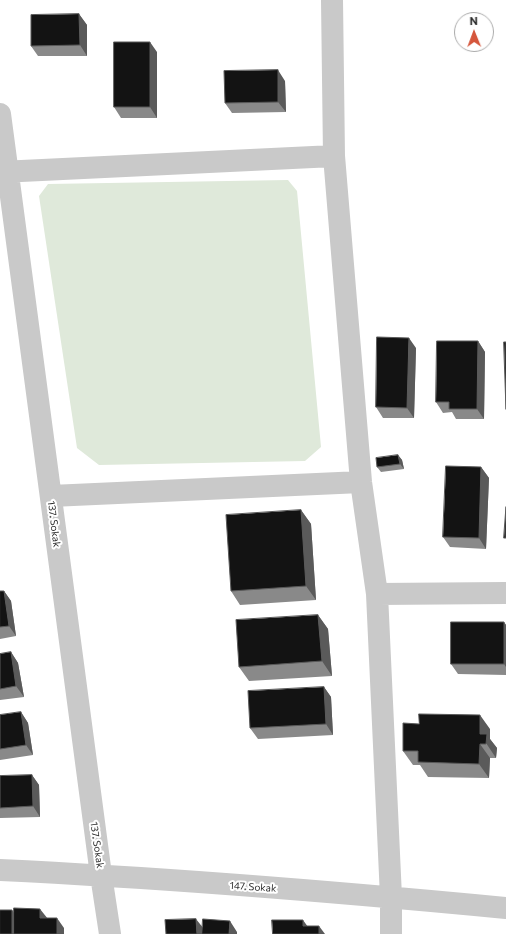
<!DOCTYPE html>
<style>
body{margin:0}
#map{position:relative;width:506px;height:934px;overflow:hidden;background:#fff;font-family:Commissioner,sans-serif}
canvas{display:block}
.north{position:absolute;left:454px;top:12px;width:40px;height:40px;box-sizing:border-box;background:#fff;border:1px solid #ababab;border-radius:50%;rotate:359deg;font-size:11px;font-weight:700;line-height:16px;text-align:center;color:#2c2c2c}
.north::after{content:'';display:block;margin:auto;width:14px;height:18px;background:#d5563c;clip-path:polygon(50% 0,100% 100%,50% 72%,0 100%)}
</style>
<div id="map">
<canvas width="506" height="934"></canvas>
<div class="north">N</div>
</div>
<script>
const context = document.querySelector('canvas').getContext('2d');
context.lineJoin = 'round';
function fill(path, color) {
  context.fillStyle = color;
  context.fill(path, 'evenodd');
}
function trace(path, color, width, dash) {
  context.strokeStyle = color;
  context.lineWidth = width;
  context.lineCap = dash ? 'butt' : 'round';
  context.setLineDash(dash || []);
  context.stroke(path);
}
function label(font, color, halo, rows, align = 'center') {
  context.font = font + ' Commissioner,sans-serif';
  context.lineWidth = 4;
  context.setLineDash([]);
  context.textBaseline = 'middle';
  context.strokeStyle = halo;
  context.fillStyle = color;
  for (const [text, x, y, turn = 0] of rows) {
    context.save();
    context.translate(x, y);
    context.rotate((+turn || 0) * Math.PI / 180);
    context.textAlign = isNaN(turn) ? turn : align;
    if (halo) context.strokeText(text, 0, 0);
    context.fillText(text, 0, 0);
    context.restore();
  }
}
fill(new Path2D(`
 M288,180L297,191L321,447L305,461L99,465L77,448L39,196L48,184Z`), '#dfe9da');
trace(new Path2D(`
 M332,0L334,156L361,482L377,594
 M0,114L101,875L110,934
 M0,172L334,156
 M51,496L361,482
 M0,870C169,878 338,892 506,908
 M391,934V897L377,594L506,593`), '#c9c9c9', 22);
fill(new Path2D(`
 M79,14L87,25V56H38L31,46Z
 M157,52V118H121L114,107Z
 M285,81L286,112L232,113L225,103Z
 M478,341L485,352L484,419H456L452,412L443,413L436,402Z
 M416,348L414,418H383L376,407Z
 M398,455L402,460L404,469L381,472L377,467Z
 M481,467L489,478L486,549L450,547L443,537Z
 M301,510L311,524L316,600L240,605L231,591Z
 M0,591H4L11,601L16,636L0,639Z
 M318,615L328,629L332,676L249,681L239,667Z
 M504,622L506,625V675L458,674L451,664Z
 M11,652L18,663L24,697L0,700V654Z
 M324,687L331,697L333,735L258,739L250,728Z
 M21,712L28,723L33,755L0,760V715Z
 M490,729V739L497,748L496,758H490L489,778L428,777L420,765H413L403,751Z
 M32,775L39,785L40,817L0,818V776Z`), '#898989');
fill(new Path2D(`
 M79,14L87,25V56L80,45Z
 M150,42L157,52V118L150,107Z
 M278,70L285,81L286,112L278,102Z
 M409,338L416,348L414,418L407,408Z
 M478,341L485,352L484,419L477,409Z
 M398,455L402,460L404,469L400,464Z
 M481,467L489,478L486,549L479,538Z
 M301,510L311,524L316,600L306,586Z
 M4,591L11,601L16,636L9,626Z
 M318,615L328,629L332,676L322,661Z
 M504,622L506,625V667L504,664Z
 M11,652L18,663L24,697L16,686Z
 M324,687L331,697L333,735L326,724Z
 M21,712L28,723L33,755L26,745Z
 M480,715L490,729V739L497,748L496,758L480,734Z
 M480,744L490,758L489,778L479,764Z
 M32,775L39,785L40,817L33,806Z
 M40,909L48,919L40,918Z
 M12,910L19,920V934H12Z
 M57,918L64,928V934H57Z
 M196,919L204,929V934H197Z
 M303,920L313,934L303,926Z
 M230,921L237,932V934H229Z
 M319,926L325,934H319Z`), '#5a5a5a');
const building = new Path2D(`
 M79,14L80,45L31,46V15Z
 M114,42H150V107H114Z
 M278,70V102L225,103L224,71Z
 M377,337L409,338L407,408L376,407Z
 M437,341H478L477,409H449V402H436Z
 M504,342H506V409Z
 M398,455L400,464L377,467L376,458Z
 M446,466L481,467L479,538L443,537Z
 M506,507V538H504Z
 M301,510L306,586L231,591L226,515Z
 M0,591H4L9,626L0,627Z
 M318,615L322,661L239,667L236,620Z
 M451,622H504V664H451Z
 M11,652L16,686L0,689V654Z
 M324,687L326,724L250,728L248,691Z
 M21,712L26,745L0,749V715Z
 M419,714L480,715V734H487L486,744H480L479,764L418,762V751H403V723L419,724Z
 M32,775L33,806L0,808V776Z
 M14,908L40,909V918H57V934H14Z
 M0,910H12V934H0Z
 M196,919L197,934H166L165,920Z
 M203,919L230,921L229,934H202Z
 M272,920H303V926H319V934H273Z`);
fill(building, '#131313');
trace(building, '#5a5a5a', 1);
label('10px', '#2c2c2c', '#fff', [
 ["137. Sokak",54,524,83],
 ["137. Sokak",97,845,82],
 ["147. Sokak",253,887,4]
]);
</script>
